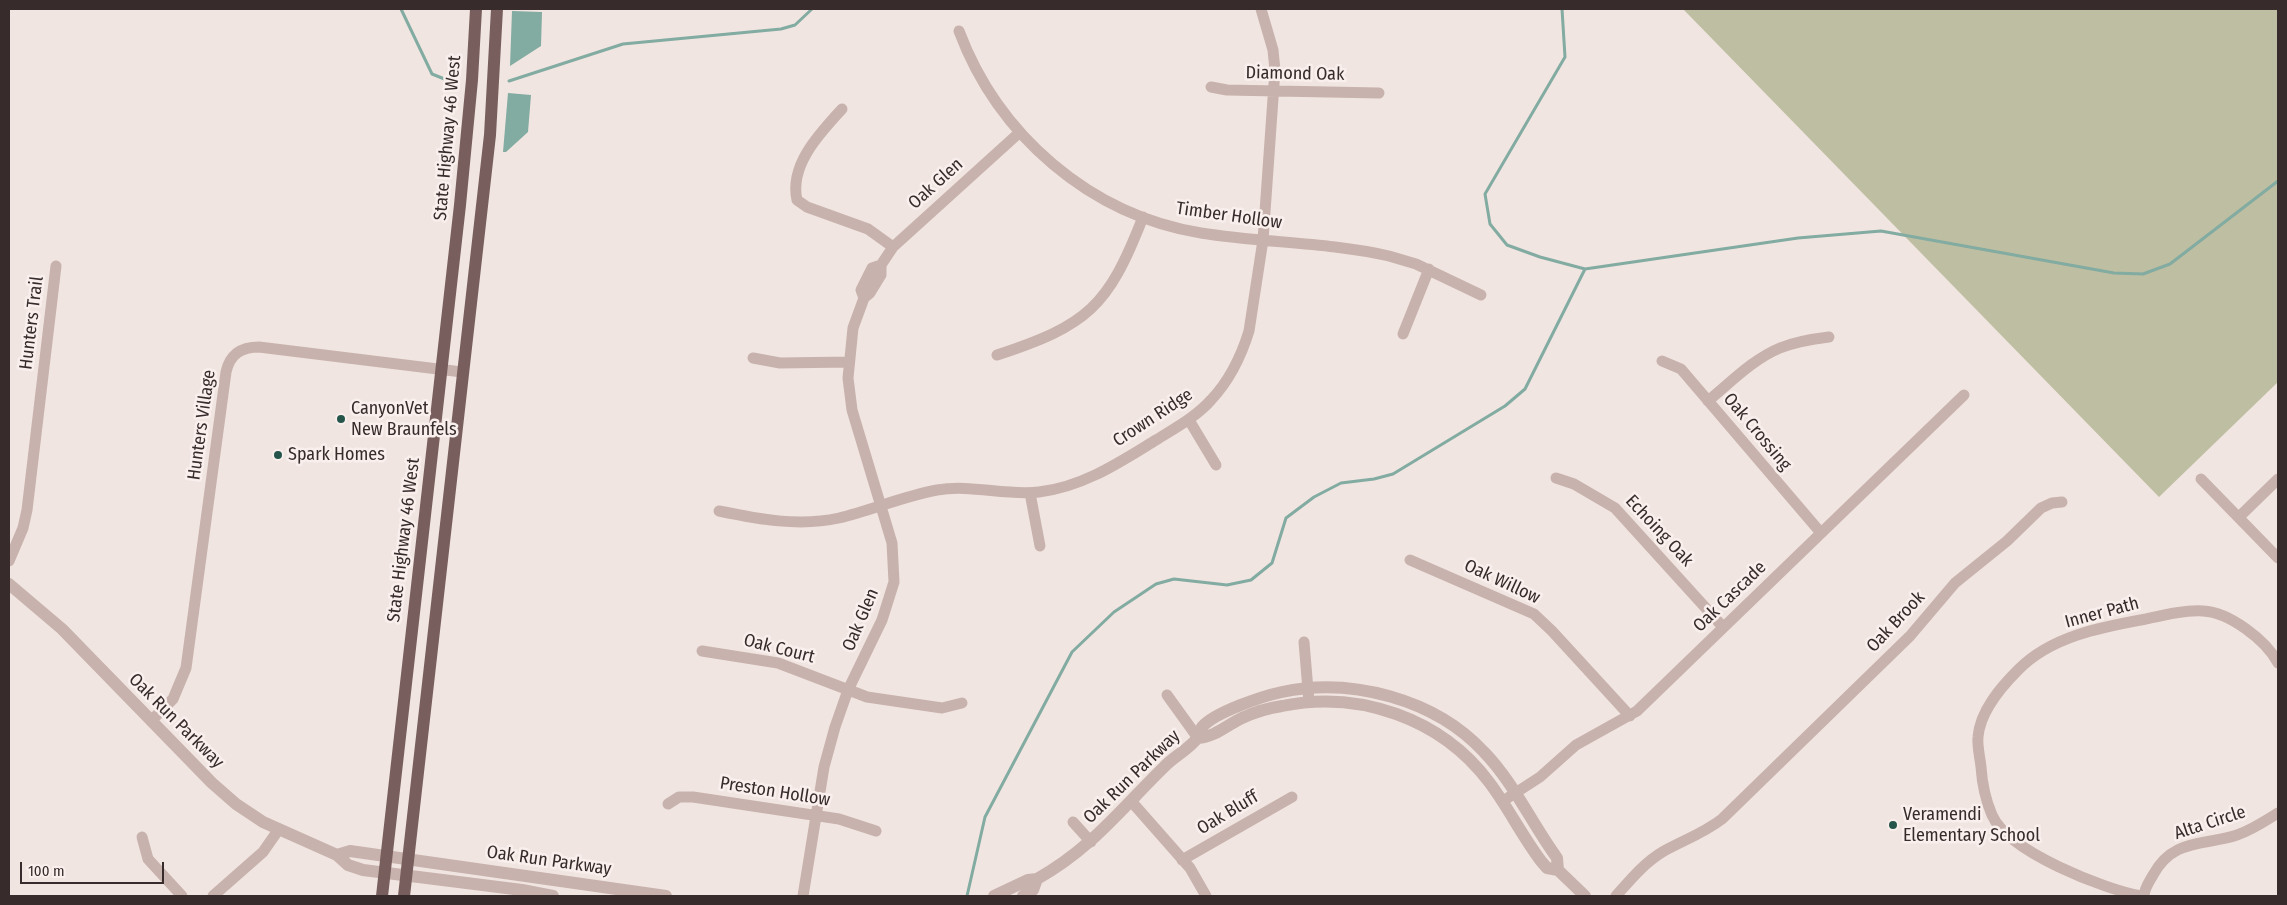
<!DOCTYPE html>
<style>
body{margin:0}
#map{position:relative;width:2287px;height:905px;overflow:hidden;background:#f1e5e1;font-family:"Fira Sans Condensed",sans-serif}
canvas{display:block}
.frame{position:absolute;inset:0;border:10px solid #372b2b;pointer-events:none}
.scale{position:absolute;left:20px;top:862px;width:144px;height:22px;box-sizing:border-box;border:2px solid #372b2b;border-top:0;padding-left:6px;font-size:15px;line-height:18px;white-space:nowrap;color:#372b2b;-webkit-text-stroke:4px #f9f0ed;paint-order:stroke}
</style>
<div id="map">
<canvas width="2287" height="905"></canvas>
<div class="frame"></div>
<div class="scale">100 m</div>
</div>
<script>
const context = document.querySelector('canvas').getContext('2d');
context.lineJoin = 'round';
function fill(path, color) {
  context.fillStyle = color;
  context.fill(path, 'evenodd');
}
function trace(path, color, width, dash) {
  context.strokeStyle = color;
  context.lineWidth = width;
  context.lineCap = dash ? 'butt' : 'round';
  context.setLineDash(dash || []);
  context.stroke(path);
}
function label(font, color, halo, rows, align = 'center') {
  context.font = font + ' "Fira Sans Condensed",sans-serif';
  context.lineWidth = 5;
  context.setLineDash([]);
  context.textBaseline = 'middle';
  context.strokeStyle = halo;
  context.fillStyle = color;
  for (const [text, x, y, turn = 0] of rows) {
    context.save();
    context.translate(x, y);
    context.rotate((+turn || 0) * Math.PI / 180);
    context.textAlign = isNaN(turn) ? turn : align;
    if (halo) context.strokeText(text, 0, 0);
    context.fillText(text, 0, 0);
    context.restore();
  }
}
fill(new Path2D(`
 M1683,9H2278V382L2159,497Z`), '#bebfa2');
fill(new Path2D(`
 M512,11L542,12L541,46L510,66Z
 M508,93L531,95L528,132L506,152H503Z`), '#82aba1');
trace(new Path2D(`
 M401,9L432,74L452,82
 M1562,9L1565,57L1485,194L1490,224L1507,245L1540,257L1585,269L1798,238L1881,231L2114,273L2143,274L2170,264L2278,181
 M509,81L623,44L781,29L795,25L812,9
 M967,896L985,817L1072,652L1114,612L1156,584L1174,579L1227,585L1251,580L1272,563L1286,518L1314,497L1341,483L1374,479L1393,474L1505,406L1525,389L1585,269`), '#82aba1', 3);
trace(new Path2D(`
 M959,31C998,135 1090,215 1201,233C1263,243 1327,242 1389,256L1416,264L1481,295
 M1211,87L1227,90L1379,93
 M842,109C820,133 789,165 797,200L807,207L868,229L893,247
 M864,298L861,290L872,268L881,265
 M1403,334L1429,269
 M997,355C1088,325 1108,307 1143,217
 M753,358L780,363L848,362
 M1662,361L1681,369L1821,533
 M1708,401C1730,383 1753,359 1780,348C1795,342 1812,339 1829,337
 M1189,420L1216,465
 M1556,478L1574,484L1615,508L1723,627
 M2201,479L2278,558
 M1030,493L1040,546
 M719,511C758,519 799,527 839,518C872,510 904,496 937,490C971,484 1005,496 1039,492C1083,487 1120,462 1156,440C1175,428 1196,417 1211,400C1230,380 1241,357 1249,331L1263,240L1275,70L1273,50L1261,9
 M2239,517L2278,479
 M1410,560L1534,614L1552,631L1630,716
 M9,561L23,528L27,510L56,266
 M1304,642L1309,702
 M702,651L778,663L867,697L942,708L962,703
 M1167,695L1198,738
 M151,721L173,699L186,668L226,372C230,354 241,347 259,347L462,372
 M1131,801L1190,868L1206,896
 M1503,801L1540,777L1576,745L1637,711L1964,395
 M668,804L679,797H693L839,819L876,831
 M1073,822L1091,842
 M142,837L148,859L182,896
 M1182,860L1292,797
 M213,896L263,852L279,829
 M803,896L824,767L835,727L848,690L882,620L894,582L892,543L852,410L848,378L853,328L864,298L870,293L881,275V265L893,247L1020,132
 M1616,896C1631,879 1645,862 1664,851C1684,840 1704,833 1722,819L1910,636L1955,583L2007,541L2041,508L2052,503L2062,502
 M2141,896C2104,889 2008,852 1992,815C1986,801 1982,782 1981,767C1980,757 1977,746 1978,737C1980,711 2001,687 2018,670C2051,636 2102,627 2146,619C2164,615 2184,610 2203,611C2229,612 2266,640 2278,663
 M2144,896C2144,889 2149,882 2153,875C2173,838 2204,846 2237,835C2252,830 2265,821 2278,813`), '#c8b2ad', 11);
trace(new Path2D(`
 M9,584L62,629L212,783L236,804L263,822L337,855L348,865L363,870L522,890L553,896
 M1198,738C1215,737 1227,725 1242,718C1255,712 1268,708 1282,706C1359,690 1441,718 1489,782C1508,807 1522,836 1541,861L1547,868L1558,870L1585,896
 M337,855L350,851L666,896
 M994,896L1028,880L1037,879C1091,849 1121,809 1164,767C1173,757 1191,748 1198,737C1200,734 1200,729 1202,727C1215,712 1263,696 1282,692C1351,677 1435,699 1484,752C1514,783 1532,824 1557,858L1558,870
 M1023,896L1033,890L1037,879`), '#c8b2ad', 12);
trace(new Path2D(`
 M382,896L460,205L472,80L476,9
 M404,896L490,135L497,9`), '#785f5e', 12);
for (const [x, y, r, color] of [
 [341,419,5,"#25554a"],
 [278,455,5,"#25554a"],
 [1893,825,5,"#25554a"]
]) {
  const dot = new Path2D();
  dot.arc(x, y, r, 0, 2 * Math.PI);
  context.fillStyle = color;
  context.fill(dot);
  trace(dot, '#f9f0ed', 2);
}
label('18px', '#372b2b', '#f9f0ed', [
 ["Diamond Oak",1295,74,1],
 ["State Highway 46 West",448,138,-85],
 ["Oak Glen",936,184,-42],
 ["Timber Hollow",1229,216,8],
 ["Hunters Trail",32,323,-83],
 ["Crown Ridge",1153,418,-33],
 ["Hunters Village",202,425,-82],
 ["Oak Crossing",1757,432,50],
 ["Echoing Oak",1659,531,47],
 ["State Highway 46 West",404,540,-83],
 ["Oak Willow",1502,582,25],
 ["Oak Cascade",1730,597,-44],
 ["Inner Path",2102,613,-15],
 ["Oak Glen",861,620,-67],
 ["Oak Brook",1896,622,-47],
 ["Oak Court",779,649,14],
 ["Oak Run Parkway",176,721,45],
 ["Oak Run Parkway",1132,777,-44],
 ["Preston Hollow",775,792,9],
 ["Oak Bluff",1228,813,-31],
 ["Alta Circle",2210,823,-18],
 ["Oak Run Parkway",549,861,8]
]);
label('18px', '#372b2b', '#f9f0ed', [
 ["CanyonVet",351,409],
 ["New Braunfels",351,430],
 ["Spark Homes",288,455],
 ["Veramendi",1903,815],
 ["Elementary School",1903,836]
], 'left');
</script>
